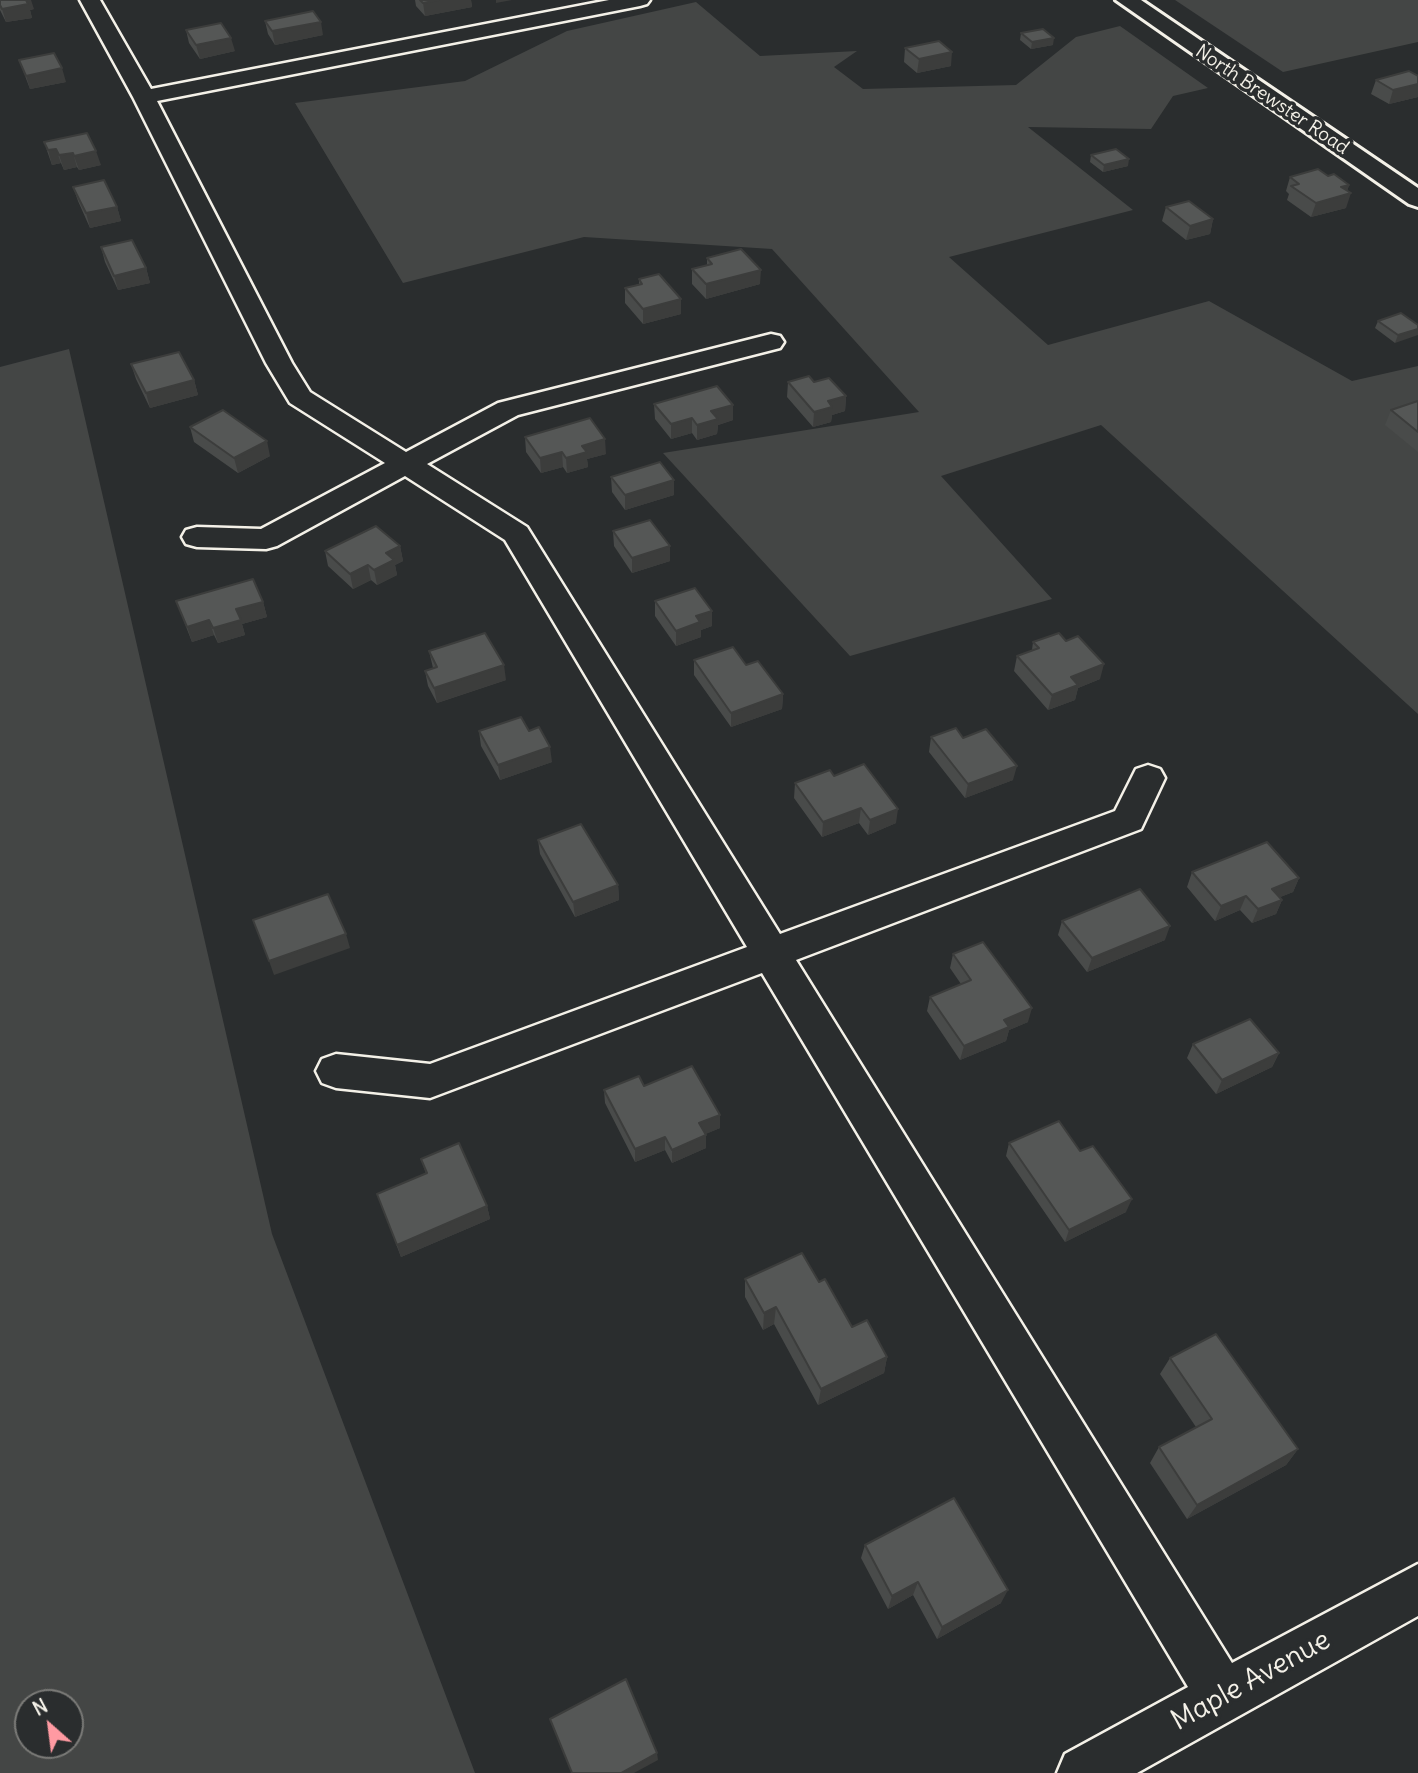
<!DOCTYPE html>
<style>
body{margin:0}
#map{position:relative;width:1418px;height:1773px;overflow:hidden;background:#2a2d2e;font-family:Delius,sans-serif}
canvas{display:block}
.north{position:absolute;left:14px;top:1689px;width:70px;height:70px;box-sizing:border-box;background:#2a2d2e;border:2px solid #7b7b78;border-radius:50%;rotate:332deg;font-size:19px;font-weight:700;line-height:28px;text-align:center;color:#f4f1e8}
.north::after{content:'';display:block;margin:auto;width:24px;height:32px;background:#ff9aa2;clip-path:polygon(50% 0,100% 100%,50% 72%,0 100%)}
</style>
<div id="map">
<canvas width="1418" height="1773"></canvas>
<div class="north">N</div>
</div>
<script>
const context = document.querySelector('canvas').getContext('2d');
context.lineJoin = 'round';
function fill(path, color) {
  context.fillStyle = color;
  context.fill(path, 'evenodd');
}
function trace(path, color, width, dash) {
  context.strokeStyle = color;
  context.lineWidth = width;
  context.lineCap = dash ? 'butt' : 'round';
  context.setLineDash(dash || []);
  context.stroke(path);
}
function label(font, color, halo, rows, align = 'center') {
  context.font = font + ' Delius,sans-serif';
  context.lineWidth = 7;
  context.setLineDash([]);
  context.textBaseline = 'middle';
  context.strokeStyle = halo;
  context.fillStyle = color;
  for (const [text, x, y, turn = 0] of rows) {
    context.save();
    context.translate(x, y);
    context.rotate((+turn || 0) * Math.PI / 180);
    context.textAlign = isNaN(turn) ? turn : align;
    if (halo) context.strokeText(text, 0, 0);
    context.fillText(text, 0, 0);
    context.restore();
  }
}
fill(new Path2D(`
 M1175,0H1418V42L1283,72Z
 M696,2L760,56L857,51L834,67L863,89L1016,85L1076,37L1120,26L1208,88L1173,96L1151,129L1028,127L1133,210L949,257L1048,345L1209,301L1352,381L1418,366V714L1101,425L941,476L1052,599L850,656L663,453L919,412L772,249L584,237L403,283L295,103L465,81L567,31Z
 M69,349L272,1234L475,1773H0V367ZM28,1703H70V1745H28Z`), '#444645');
const street = new Path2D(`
 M80,0H100L151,89L609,0H650L647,4L640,6L157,101L292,363L310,392L406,452L498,403L771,334L780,336L784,342L780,348L518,415L427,464L527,527L780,934L1115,811L1136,769L1148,765L1160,769L1165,778L1141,829L796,960L1232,1663L1418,1564V1616L1137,1773H1057L1065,1754L1188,1687L762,973L430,1098L336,1088L322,1083L316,1071L322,1059L336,1054L430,1064L747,947L505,540L405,476L277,546L266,549L197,547L186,544L182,537L186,530L197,527L261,529L385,463L290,403L266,363L133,97Z`);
const secondary = new Path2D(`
 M1116,0H1141L1418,188V207L1409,204Z`);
trace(street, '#f4f1e8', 5);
trace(secondary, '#f4f1e8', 6);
fill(street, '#2a2d2e');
fill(secondary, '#2a2d2e');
fill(new Path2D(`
 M0,0L34,9L30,10L32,18L6,22L0,10Z
 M415,0H471L472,7L425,16L416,6Z
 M265,21L323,35L275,45L268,34Z
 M186,30L235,51L200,59L189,43Z
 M1021,33L1053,45L1031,49L1020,40Z
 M905,48L951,66L917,73L904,62Z
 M19,60L66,82L30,89Z
 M1418,76V97L1389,104L1371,94L1376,80Z
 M44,142L101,165L79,170L77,167L64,170L61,163L52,165Z
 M1091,155L1128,166L1103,172L1090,162Z
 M1328,176L1349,185L1347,191L1346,208L1311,217L1287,200L1289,194L1286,191L1290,177Z
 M73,187L117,207L121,221L90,228L78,201Z
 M1166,207L1213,219L1210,234L1186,240L1162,221Z
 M101,247L146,268L150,283L118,290L105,262Z
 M707,258L760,284L706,299L692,284V269L707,265Z
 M639,279L681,314L643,324L625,303V288L639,284Z
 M1378,321L1418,325L1395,343L1375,328Z
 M131,364L194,380L198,395L150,408L136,379Z
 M788,382H814L846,396L845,411L832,415L831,422L813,427L787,397Z
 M1418,401V452L1385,425L1391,410Z
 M654,404L733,405V420L718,425L717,434L697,440L692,433L671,439L655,419Z
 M190,427L270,456L238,473L194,442Z
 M525,437L606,454L587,459L588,467L567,473L563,467L541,473L526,452Z
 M611,477L674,495L625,510L612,492Z
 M613,531L670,561L632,573L614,546Z
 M400,546L403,561L395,565L397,575L377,585L371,580L353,589L328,566L325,551Z
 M176,601L263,602L267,617L242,624L245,635L218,643L214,635L192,642Z
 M655,601L712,611V626L701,630V637L676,646L655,616Z
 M1033,642L1100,679L1078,688L1075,700L1048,710L1014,671L1017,656L1032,650Z
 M429,651L506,680L437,703L428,686L425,671L433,668Z
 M694,660L746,665L783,694L782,709L731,727L694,675Z
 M479,731H529L552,762L500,780L481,746Z
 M931,737L963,738L1013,780L965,798L929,752Z
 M834,776L896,823L868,835L859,823L822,837L794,798L795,783Z
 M538,840L618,885L619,900L575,917L540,854Z
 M1192,872L1299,878L1293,892L1280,897L1282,900L1276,914L1252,923L1240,910L1215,921L1187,887Z
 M1062,921L1165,940L1087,972L1058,935Z
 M953,954L1028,1022L1009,1030L1006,1041L960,1060L927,1011L930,997L961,984L950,968Z
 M1193,1044L1279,1053L1272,1067L1216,1094L1187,1058Z
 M644,1086L720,1128L705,1134L706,1148L672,1163L665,1150L635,1162L605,1103L604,1090Z
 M1009,1143L1080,1151L1126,1212L1065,1242L1006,1156Z
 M421,1159L487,1206L490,1219L401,1257L377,1194L426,1174Z
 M745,1279L819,1282L852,1327L887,1357L884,1373L818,1405L774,1324L763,1330L745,1297Z
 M1170,1358L1298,1449L1286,1465L1187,1519L1150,1463L1159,1447L1196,1427L1160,1374Z
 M865,1545L1001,1603L937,1639L913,1595L888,1609L861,1558Z`), '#494b4a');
fill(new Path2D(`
 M25,0H31L34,9L30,10L32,18L6,22L2,9Z
 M439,0H471L472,7L425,16L423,3Z
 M496,0H512L496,3Z
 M321,22L323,35L275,45L272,31Z
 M231,38L235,51L200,59L196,45Z
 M1054,38L1053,45L1031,49L1032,42Z
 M952,52L951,66L917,73L919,59Z
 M62,68L66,82L30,89L26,76Z
 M1418,84V97L1389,104L1393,90Z
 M56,149L61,163L52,165L48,150Z
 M96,151L101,165L79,170L74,156Z
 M73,153L77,167L64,170L59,155Z
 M1129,159L1128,166L1103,172L1104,165Z
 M1349,185L1346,195L1351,193L1346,208L1311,217L1316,203L1341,187Z
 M117,207L121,221L90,228L86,213Z
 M1213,219L1210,234L1186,240L1190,226Z
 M146,268L150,283L118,290L114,276Z
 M761,270L760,284L706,299V284Z
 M681,299V314L643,324V309Z
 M1418,329V335L1395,343L1398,335Z
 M194,380L198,395L150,408L146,393Z
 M846,396L845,411L832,415L831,422L813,427L814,412L828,401Z
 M733,405V420L718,425L717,434L697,440V425L711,411Z
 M692,418V433L671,439V424Z
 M605,439L606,454L587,459L588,467L567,473L566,458L582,446Z
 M267,441L270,456L238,473L234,458Z
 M562,452L563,467L541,473L540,458Z
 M674,480V495L625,510V495Z
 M400,546L403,561L395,565L397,575L377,585L374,570L386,553Z
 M670,546V561L632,573V558Z
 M368,565L371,580L353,589L350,574Z
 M263,602L267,617L242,624L245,635L218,643L213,628L236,609Z
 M712,611V626L701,630V637L676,646V631L696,616Z
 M209,620L214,635L192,642L187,627Z
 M1104,664L1100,679L1078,688L1075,700L1048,710L1052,695L1071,677Z
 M504,665L506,680L437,703L434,688Z
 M783,694L782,709L731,727V713Z
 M550,747L552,762L500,780L498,765Z
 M1017,766L1013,780L965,798L968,784Z
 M861,808L859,823L822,837L823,822Z
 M898,809L896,823L868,835L870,820Z
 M1299,878L1293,892L1266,903L1272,889Z
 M618,885L619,900L575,917L573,902Z
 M1246,896L1240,910L1215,921L1221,906Z
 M1282,900L1276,914L1252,923L1258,909Z
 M1170,926L1165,940L1087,972L1092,958Z
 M346,934L350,948L274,975L269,961Z
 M1032,1008L1028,1022L1009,1030L1006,1041L960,1060L964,1046L1004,1020Z
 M1279,1053L1272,1067L1216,1094L1222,1080Z
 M720,1115V1128L699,1137V1123Z
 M706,1135V1148L672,1163V1150Z
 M665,1137V1150L635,1162V1149Z
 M1132,1199L1126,1212L1065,1242L1069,1230Z
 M487,1206L490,1219L401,1257L397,1245Z
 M776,1307L774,1324L763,1330L764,1313Z
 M887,1357L884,1373L818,1405L821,1389Z
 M1298,1449L1286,1465L1187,1519L1197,1505Z
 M918,1582L913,1595L888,1609L892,1596Z
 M1008,1590L1001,1603L937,1639L942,1627Z
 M657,1753L658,1760L634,1773H621Z`), '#3c3d3c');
const building = new Path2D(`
 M0,0H26L28,4L2,9L0,5Z
 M420,0H439L423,3Z
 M313,11L321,22L272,31L265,21Z
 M221,23L231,38L196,45L186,30Z
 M1043,29L1054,38L1032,42L1021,33Z
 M939,41L952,52L919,59L905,48Z
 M54,53L62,68L26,76L19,60Z
 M1409,71L1418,76V84L1393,90L1376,80Z
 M87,133L96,151L74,156L73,153L59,155L56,149L48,150L44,142Z
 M1116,149L1129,159L1104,165L1091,155Z
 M1318,169L1328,176L1334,174L1349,185L1341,187L1351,193L1316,203L1291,186L1299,184L1290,177Z
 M104,180L117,207L86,213L73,187Z
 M1189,201L1213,219L1190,226L1166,207Z
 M132,240L146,268L114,276L101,247Z
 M741,249L761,270L706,284L692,269L712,264L707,258Z
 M659,274L681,299L643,309L625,288L642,284L639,279Z
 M1401,313L1418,325V329L1398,335L1378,321Z
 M179,352L194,380L146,393L131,364Z
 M809,376L814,382L829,378L846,396L828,401L832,407L814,412L788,382Z
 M717,386L733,405L711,411L718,419L697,425L692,418L671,424L654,404Z
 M1418,401V432L1391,410Z
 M223,410L267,441L234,458L190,427Z
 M590,418L605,439L582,446L587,452L566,458L562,452L540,458L525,437Z
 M660,462L674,480L625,495L611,477Z
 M650,520L670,546L632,558L613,531Z
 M376,526L400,546L386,553L394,560L374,570L368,565L350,574L325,551Z
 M253,579L263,602L236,609L241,620L213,628L209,620L187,627L176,601Z
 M695,588L712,611L696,616L700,622L676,631L655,601Z
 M485,633L504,665L434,688L425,671L437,667L429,651Z
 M1059,633L1066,641L1078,636L1104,664L1071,677L1078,685L1052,695L1017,656L1039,648L1033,642Z
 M733,647L746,665L758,661L783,694L731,713L694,660Z
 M521,717L529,731L539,727L550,747L498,765L479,731Z
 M956,728L963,738L986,729L1017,766L968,784L931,737Z
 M864,764L898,809L870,820L861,808L823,822L795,783L830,770L834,776Z
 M581,824L618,885L573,902L538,840Z
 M1267,842L1299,878L1272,889L1282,900L1258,909L1246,896L1221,906L1192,872Z
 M1140,889L1170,926L1092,958L1062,921Z
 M328,894L346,934L269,961L253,920Z
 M983,942L1032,1008L1004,1020L1009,1027L964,1046L930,997L971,980L953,954Z
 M1250,1019L1279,1053L1222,1080L1193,1044Z
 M692,1066L720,1115L699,1123L706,1135L672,1150L665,1137L635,1149L604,1090L639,1076L644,1086Z
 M1059,1121L1080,1151L1093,1146L1132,1199L1069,1230L1009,1143Z
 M459,1143L487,1206L397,1245L377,1194L427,1173L421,1159Z
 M802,1253L819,1282L825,1279L852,1327L867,1320L887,1357L821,1389L776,1307L764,1313L745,1279Z
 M1216,1334L1298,1449L1197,1505L1159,1447L1212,1419L1170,1358Z
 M954,1498L1008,1590L942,1627L918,1582L892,1596L865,1545Z
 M626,1679L657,1753L621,1773H572L550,1719Z`);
fill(building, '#555756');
trace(building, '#3c3d3c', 2);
label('19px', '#f4f1e8', '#2a2d2e', [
 ["North Brewster Road",1272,100,34]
]);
label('28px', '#f4f1e8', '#2a2d2e', [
 ["Maple Avenue",1251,1681,-29]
]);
</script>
